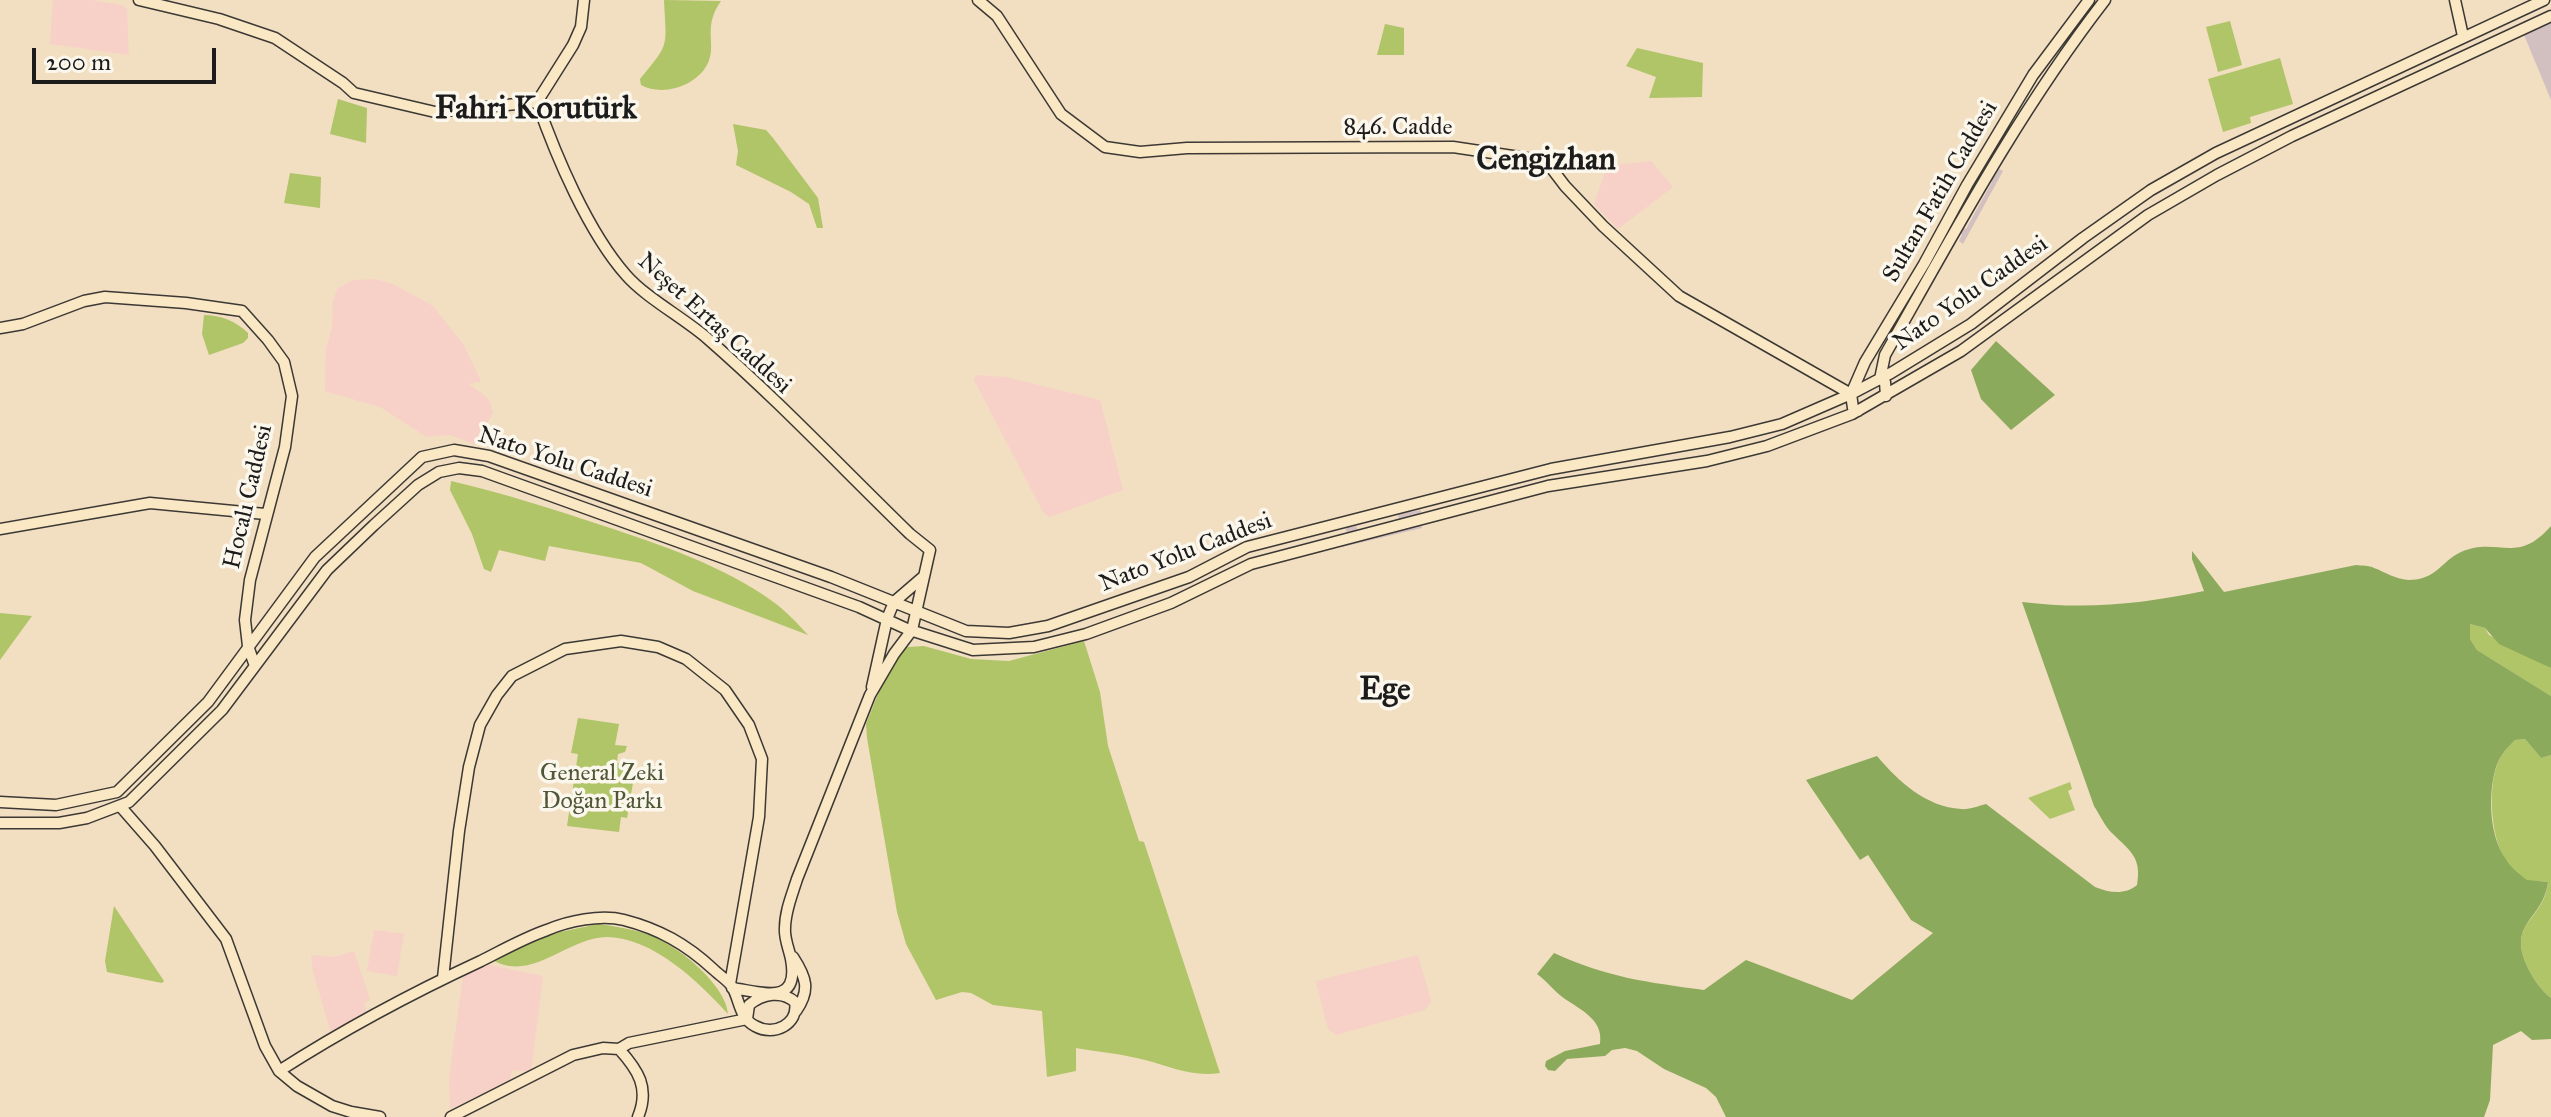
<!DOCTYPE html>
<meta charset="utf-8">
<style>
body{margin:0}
#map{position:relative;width:2551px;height:1117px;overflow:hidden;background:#f2dec1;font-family:"IM FELL Great Primer",serif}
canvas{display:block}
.scale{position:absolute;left:32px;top:48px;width:184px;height:36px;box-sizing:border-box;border:4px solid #1c1c1c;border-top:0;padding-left:10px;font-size:24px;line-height:28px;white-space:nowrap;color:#1c1c1c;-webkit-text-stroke:6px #fbf7ec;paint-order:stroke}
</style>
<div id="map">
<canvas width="2551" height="1117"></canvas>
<div class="scale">200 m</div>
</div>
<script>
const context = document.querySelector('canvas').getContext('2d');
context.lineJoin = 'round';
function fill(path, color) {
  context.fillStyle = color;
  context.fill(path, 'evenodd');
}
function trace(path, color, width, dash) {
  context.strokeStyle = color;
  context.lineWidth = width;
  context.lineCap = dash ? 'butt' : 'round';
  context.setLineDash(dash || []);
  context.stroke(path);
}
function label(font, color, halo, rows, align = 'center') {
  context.font = font + ' "IM FELL Great Primer",serif';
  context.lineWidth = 7;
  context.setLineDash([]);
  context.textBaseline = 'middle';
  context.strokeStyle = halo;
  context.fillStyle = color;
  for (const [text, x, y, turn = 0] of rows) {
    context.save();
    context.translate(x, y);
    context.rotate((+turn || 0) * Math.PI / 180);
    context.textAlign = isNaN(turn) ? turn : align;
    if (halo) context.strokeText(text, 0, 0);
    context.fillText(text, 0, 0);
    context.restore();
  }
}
fill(new Path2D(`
 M53,0H90L122,5L127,9L129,55L50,44Z
 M1651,161L1673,187L1618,229L1594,204L1607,166Z
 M374,279L393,284L433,306L463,344L481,381L469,384L489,399L493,412L476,445L450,435L427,437L380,407L325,391L326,348L332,328L333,301L337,289L353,280Z
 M976,375L1006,377L1100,400L1123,490L1050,517L1043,512L974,380Z
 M374,930L404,934L397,976L367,971Z
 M354,951L370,1000L364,1003L368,1016L336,1033H331L313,972L311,955L335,957Z
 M1418,955L1431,1001L1425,1010L1336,1035L1328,1029L1316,981Z
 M484,964L543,976L531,1072L512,1070L510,1081L450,1109L449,1079L463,976Z`), '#f7d1c7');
fill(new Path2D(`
 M2551,16V100L2522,30Z
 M1978,157L1982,159L1978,167L1995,176L1999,169L2003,171L1963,244L1959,241L1962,235L1958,232L1955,239L1950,241L1947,235L1952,228L1946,225L1942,232L1938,230ZM1975,172L1981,175L1979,180L1984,183L1986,179L1992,182L1966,229L1961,227L1964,220L1959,218L1955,224L1949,220Z
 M1415,500L1416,504L1409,506L1410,512L1421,510L1420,517L1411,519L1413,525L1421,524L1422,528L1342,547L1341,543L1349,541L1344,522L1336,524L1335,519ZM1403,508L1404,513L1398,515L1399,521L1406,519L1407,527L1355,540L1353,533L1358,531L1356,526L1352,527L1350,521Z`), '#d2bfc0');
fill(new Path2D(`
 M664,0L721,1C702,28 717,43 708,63C697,86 663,97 641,85L640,79C671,42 666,47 664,0Z
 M2230,21L2242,65L2218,72L2206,27Z
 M1385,24L1404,28V55H1377Z
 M1637,48L1703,63L1702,97L1649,98L1656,77L1626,66Z
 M2280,58L2293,104L2250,117L2251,123L2223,132L2208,79Z
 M338,99L367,108L366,143L330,134Z
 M733,124L766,130L773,138L818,198L823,228H817L809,204L791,192L736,165L738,151Z
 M290,173L321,177L320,208L284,203Z
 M204,315C220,315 236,321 248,333V338L243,343L209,355L202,334Z
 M451,481C503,493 553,509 604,526C661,545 724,566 772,601C786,611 797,623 808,635L693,591L641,563L549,546L545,561L499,550L491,572L484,569L472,534L450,490Z
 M0,613L32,616L0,660Z
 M2470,624L2485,628L2489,635L2551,668V696L2477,650L2470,639Z
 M1084,641L1100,692L1108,746L1139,841L1144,842L1220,1073C1190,1077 1173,1067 1145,1060C1123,1054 1099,1052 1076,1048V1071L1047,1077L1042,1011L993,1005L971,993L962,992L936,1000L906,944L897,912L867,738L866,724L890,664L899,652L908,647L924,646L971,659L1009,661Z
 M578,718L619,724L615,745L627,746L625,752L618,754L617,762L634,777L627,818L621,817L619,832L567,826L578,754L571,753Z
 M2525,739L2541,758L2551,755V998C2541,990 2534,980 2528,968C2506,921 2544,922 2548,882C2542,881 2534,882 2528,881C2493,869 2487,802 2495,772C2498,758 2506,749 2515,740Z
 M2070,782L2072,789L2068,791L2075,810L2050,819L2028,798Z
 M114,906L164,981L162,983L107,972L105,961Z
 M598,924C615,926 631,929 647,934C675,943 726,984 728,1014C700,983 653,937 606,937C566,938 531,984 491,959L551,934Z`), '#b0c468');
fill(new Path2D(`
 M1996,341L2055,395L2011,430L1981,399L1971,370Z
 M2551,526V668L2499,644L2485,628L2470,624V639L2477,650L2551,696V755L2541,758L2525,739L2515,740C2506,749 2498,758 2495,771C2488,797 2490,836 2505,858C2510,867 2519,874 2527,880L2548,882C2543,921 2506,922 2528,968C2534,980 2541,990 2551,998V1039L2532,1040L2521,1031L2493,1045L2490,1100L2484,1117H1726L1716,1097L1706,1088L1664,1069L1637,1051L1625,1048L1612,1050L1605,1056L1567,1059L1555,1071L1548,1070L1545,1066L1546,1061L1565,1051L1600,1044C1604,1018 1578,1009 1561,996C1552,989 1547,981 1537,974L1554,953C1609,978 1646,982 1704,990L1746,960L1852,1000L1933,933L1911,920L1868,855L1860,860L1806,780L1877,756C1898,781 1926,807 1961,809C1969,810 1978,806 1986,804L2095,887C2110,893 2125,895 2137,885C2142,857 2130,851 2113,834C2105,827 2100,815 2094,806L2022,602C2087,610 2141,604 2204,591L2192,559V551L2224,592L2356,565C2361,566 2369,565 2374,568C2385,572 2395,579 2408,580C2437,580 2440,562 2461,552C2498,536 2516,566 2551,526Z`), '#8caa5c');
const secondary = new Path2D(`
 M139,0L219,19L275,38L343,83L354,93L435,112L537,102
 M584,0L581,27L573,45L537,102C556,156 588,232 626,275C646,298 684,318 708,339C778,400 843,469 910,534L930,550L912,630L894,654L870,695L797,879C792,895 785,911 785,928C784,938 789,949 791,959C800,1007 762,992 732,988
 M978,0L997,16L1061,114L1105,147L1140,152L1187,148L1453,147L1546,161L1565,186L1603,226L1679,296L1851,394
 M2455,0L2463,36
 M0,328L23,324L84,301L105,297L186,303L242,311L268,340L284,362L292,396L285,447L250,580L245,620L248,646L255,666
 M1886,396L1885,382L1880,379L1885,355C1954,233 2019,111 2105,0
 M1858,411L1853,408L1851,394L1865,362L1924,264L1967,185L2033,75L2089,0
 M0,529L150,503L265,514
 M872,687L887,619L894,602L923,577
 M0,802L56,805L117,792L208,702L315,557L422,457L454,450L489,456L831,577L966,631L1009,633L1048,626L1189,577L1247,547L1551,469L1730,437L1782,424L1851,394L1891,373L1971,324L2083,238L2151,190L2216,153L2544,0
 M120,806L155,846L226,939L265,1046L279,1071L297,1086L332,1106L351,1112L380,1117
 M0,823H59L87,818L129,802L222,710L327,570L374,525L418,485L439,472L459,468L482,471L859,607L907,629L973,650L1034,647L1086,634L1171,603L1251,564L1548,486L1707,461L1767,446L1852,414L1961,351L2148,215L2217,175L2292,136L2551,16
 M793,957C806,977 811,990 796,1011
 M443,978L459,831L469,767L480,725L497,695L512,676L565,649L621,641L658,647L686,659L725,690L749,725L762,759L759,817L730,984
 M619,1049C638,1070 650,1088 638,1117
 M279,1071C343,1030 412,993 481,961C503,950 524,938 547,930C568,921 601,914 624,920C659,929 686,944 713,969C718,974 726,979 731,985C740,998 738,1017 755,1026C774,1037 799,1024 795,1002C782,990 762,994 749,1005L747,1019
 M451,1117L573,1055L603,1048L619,1049L629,1043L747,1019`);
trace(secondary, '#3c3935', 13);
trace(secondary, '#fae7c3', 10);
label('24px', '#1c1c1c', '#fbf7ec', [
 ["846. Cadde",1398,128],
 ["Sultan Fatih Caddesi",1941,192,-60],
 ["Nato Yolu Caddesi",1971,294,-35],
 ["Neşet Ertaş Caddesi",714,324,42],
 ["Nato Yolu Caddesi",565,463,18],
 ["Hocalı Caddesi",249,497,-77],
 ["Nato Yolu Caddesi",1186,553,-21]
]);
label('24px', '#505737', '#fbf7ec', [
 ["General Zeki",602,774],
 ["Doğan Parkı",602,802]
]);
label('bold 32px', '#1c1c1c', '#fbf7ec', [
 ["Fahri Korutürk",536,110],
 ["Cengizhan",1546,161],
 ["Ege",1385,691]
]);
</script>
